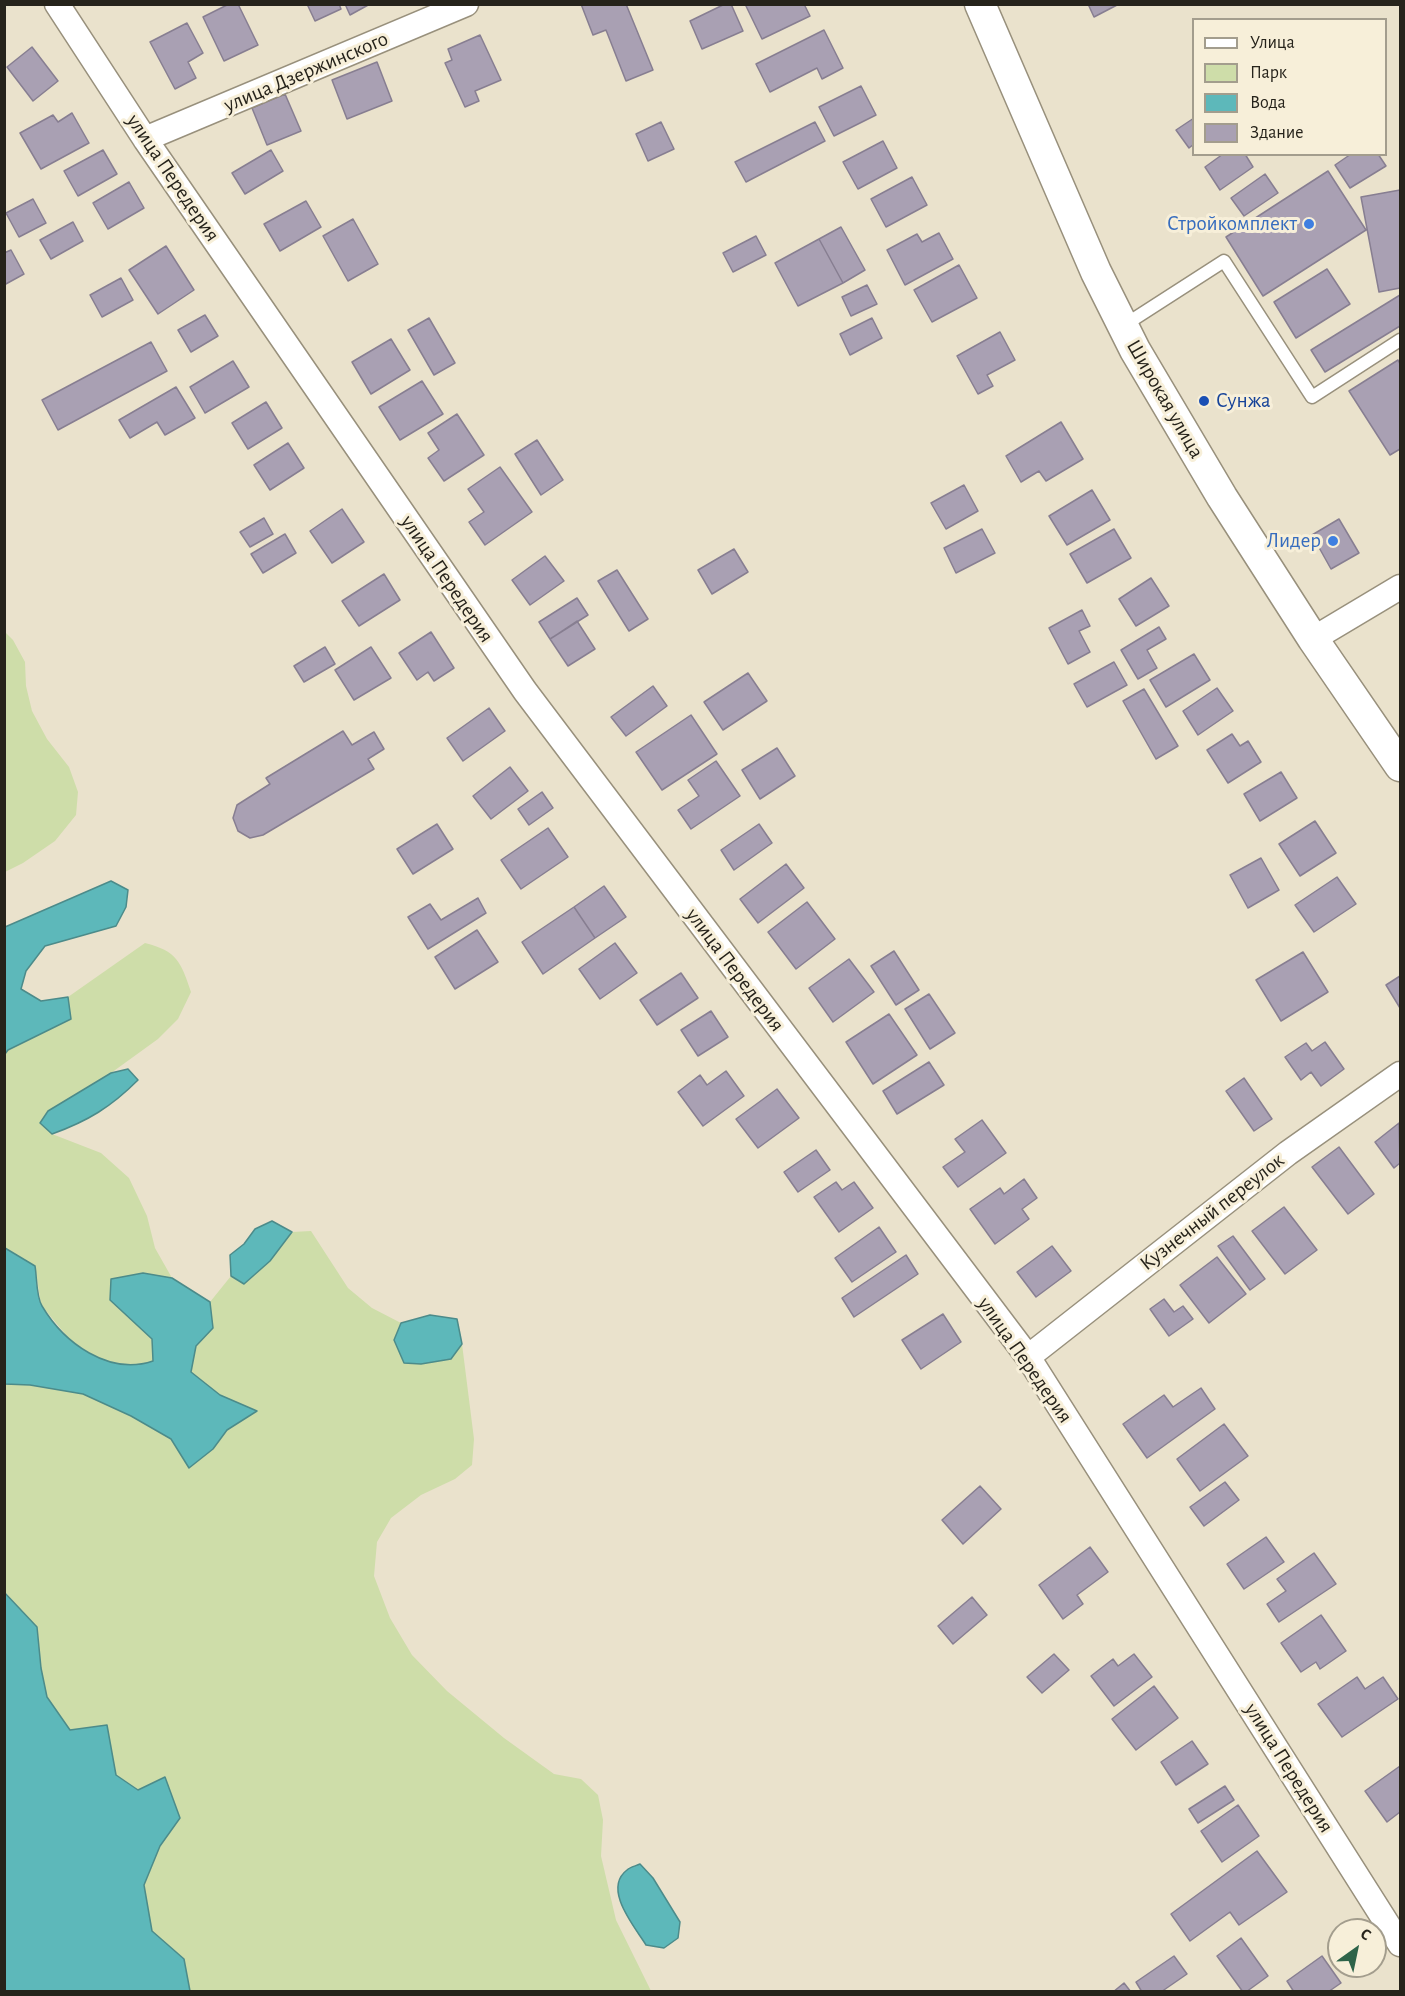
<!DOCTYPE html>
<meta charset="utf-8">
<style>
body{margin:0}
#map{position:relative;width:1405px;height:1996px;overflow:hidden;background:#eae2cc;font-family:"Alegreya Sans",sans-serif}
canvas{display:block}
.frame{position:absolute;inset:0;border:6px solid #26231b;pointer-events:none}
.legend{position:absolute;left:1192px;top:18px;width:195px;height:138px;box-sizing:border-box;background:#f7efd9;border:2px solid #a39d8d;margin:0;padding:8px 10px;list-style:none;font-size:18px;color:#26231b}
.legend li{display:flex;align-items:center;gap:12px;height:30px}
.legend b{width:30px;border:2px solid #a39d8d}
.north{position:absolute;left:1327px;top:1918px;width:60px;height:60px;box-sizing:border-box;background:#f7efd9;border:2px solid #a39d8d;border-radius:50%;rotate:33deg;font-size:16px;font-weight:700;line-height:24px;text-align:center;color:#26231b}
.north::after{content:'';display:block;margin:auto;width:21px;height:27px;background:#2e644a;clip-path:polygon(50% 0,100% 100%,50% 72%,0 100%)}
</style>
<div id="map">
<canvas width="1405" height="1996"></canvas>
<div class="frame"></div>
<ul class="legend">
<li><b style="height:8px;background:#fff"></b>Улица</li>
<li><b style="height:16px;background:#cedda9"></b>Парк</li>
<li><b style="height:16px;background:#5db8ba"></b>Вода</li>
<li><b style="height:16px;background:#a9a0b3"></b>Здание</li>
</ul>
<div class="north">С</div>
</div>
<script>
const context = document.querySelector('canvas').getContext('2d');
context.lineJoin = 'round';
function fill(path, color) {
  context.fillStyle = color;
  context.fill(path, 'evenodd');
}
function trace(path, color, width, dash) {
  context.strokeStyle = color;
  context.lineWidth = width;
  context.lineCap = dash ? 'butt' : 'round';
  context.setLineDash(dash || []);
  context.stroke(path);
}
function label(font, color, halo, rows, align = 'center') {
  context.font = font + ' "Alegreya Sans",sans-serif';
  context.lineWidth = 6;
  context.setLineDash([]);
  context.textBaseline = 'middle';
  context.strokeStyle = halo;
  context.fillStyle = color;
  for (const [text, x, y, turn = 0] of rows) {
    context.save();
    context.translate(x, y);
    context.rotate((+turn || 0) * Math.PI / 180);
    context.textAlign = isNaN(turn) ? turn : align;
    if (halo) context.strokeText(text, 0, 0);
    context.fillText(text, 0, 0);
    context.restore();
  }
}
fill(new Path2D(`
 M5,632L13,640L25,662L26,686L32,711L47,739L69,767L78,792L76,815L55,841L23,863L5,872Z
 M145,943C177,951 181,962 191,992L178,1019L158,1039L111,1073L48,1111L40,1123L52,1134L101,1153L129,1178L147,1216L155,1248L172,1278L143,1273L110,1300L152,1339L153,1361L137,1366L103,1361L71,1341L41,1305L35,1266L5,1248L4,1054L8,1050L71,1019L68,997Z
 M311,1231L348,1288L372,1308L401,1323L394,1340L451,1359L462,1344L474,1439L472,1465L455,1479L421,1495L391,1518L377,1542L374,1576L390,1618L412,1655L447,1691L504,1738L554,1774L581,1779L598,1795L603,1820L601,1856L616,1920L651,1991H190L184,1959L152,1931L144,1885L160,1846L180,1818L165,1778L139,1790L116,1775L107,1725L70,1730L47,1697L41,1668L37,1627L5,1592V1384L30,1385L83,1394L131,1416L171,1439L189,1468L213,1449L227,1430L257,1411L220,1395L191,1372L196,1346L213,1328L210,1302L231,1276L244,1284L270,1261L292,1232Z`), '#cedda9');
const water = new Path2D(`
 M111,881L128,890L126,907L116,926L45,946L26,971L21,989L41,1001L68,997L71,1019L8,1050L5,1054V927Z
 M128,1069L138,1080C111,1107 88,1121 52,1134L40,1123L48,1111L111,1073Z
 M272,1221L292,1232L270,1261L244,1284L231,1276L230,1255L244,1244L255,1229Z
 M5,1248L35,1266C37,1277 36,1296 42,1306C64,1343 109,1376 153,1361L152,1339L110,1300L111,1279L143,1273L172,1278L210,1302L213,1328L196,1346L191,1372L220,1395L257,1411L227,1430L213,1449L189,1468L171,1439L131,1416L83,1394L30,1385L5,1384Z
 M430,1315L457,1319L462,1344L451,1359L421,1364L404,1363L394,1340L401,1323Z
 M4,1592L37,1627L41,1668L47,1697L70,1730L107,1725L116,1775L138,1790L165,1777L180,1818L160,1846L144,1885L152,1931L184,1959L190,1991H5Z
 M640,1864L653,1878L680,1922L678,1938L664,1948L646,1945C635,1927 602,1889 627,1870C630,1867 636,1866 640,1864Z`);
fill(water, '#5db8ba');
trace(water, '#4c8b8a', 1.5);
const building = new Path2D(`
 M229,4H238L258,45L224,61L203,17Z
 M307,4H339L341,9L315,21Z
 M345,4H370L350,15Z
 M581,4H626L653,70L626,81L606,30L593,35Z
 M725,4H731L743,31L702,49L690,21Z
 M745,4H804L810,16L762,39Z
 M1088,4H1119L1094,17Z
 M187,23L203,53L188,62L196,78L175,89L150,42Z
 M824,30L843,68L822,79L817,68L770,92L756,64Z
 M480,35L501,80L475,91L479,101L465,107L445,63L452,60L448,49Z
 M32,47L58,81L33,101L7,67Z
 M377,62L392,101L347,119L332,80Z
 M861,86L876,115L834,136L819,107Z
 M285,94L301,131L267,145L252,108Z
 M72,113L89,143L41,169L20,133L53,115L58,122Z
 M1194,118V144L1189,148L1176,130Z
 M661,122L674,149L648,161L636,134Z
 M815,122L825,141L746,182L735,162Z
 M883,141L897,168L858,189L843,162Z
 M103,150L117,174L78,196L64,171Z
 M271,150L283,171L245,194L232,173Z
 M1223,154H1245L1253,167L1220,190L1205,167Z
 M1351,154H1378L1386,166L1350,188L1335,165Z
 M1328,171L1366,230L1263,296L1226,237Z
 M1265,174L1278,193L1244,216L1231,198Z
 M912,177L927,205L886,227L871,199Z
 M129,182L144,208L108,229L93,203Z
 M1400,190V288L1379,292L1361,197Z
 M33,199L46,223L19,237L6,213Z
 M306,201L321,227L280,251L264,224Z
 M353,219L378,264L348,281L323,236Z
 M73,222L83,241L51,259L40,240Z
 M841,227L865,270L843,283L819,239Z
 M939,233L953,259L905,285L887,250L917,234L922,242Z
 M756,236L766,255L733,272L723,253Z
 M819,239L843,283L798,306L775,263Z
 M166,246L194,290L158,314L129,270Z
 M11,250L24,274L4,285V253Z
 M959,265L977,298L932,322L914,290Z
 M1327,269L1350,304L1296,338L1274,302Z
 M121,278L133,300L102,317L90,295Z
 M867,285L877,304L851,316L842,297Z
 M1400,295V326L1325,372L1311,350Z
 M205,315L218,336L191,352L178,330Z
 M429,318L455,363L434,375L408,330Z
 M872,318L882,338L850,355L840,334Z
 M1000,332L1015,360L987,375L993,386L978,394L957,356Z
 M391,339L410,370L371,394L352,362Z
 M151,342L167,371L58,430L42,400Z
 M1398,360L1400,364V449L1390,455L1349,391Z
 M233,361L249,387L205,413L190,387Z
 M422,381L443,414L400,440L379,407Z
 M176,387L195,418L165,435L157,422L130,438L119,420Z
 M266,402L282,428L248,449L232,423Z
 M457,414L484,455L444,481L428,458L439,450L428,433Z
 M1061,422L1083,459L1046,481L1039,471L1021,482L1006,456Z
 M537,440L563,480L541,495L515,454Z
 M288,443L304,468L270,490L254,465Z
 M500,467L532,512L485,545L469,522L484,512L468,489Z
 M964,485L978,511L946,529L931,503Z
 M1092,490L1110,520L1067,545L1049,516Z
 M342,509L364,542L332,563L310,531Z
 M264,518L273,534L250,547L240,532Z
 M1339,519L1359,553L1331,569L1312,535Z
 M982,529L995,553L956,573L944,548Z
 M1114,529L1131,558L1087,583L1070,554Z
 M285,534L296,553L263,573L251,554Z
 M734,549L748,572L712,594L698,570Z
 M545,556L564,581L530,605L512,580Z
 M617,570L648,619L629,631L598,581Z
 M384,574L400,600L359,626L342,601Z
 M1151,578L1169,606L1136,626L1119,599Z
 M577,598L588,615L550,639L539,622Z
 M1082,610L1090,626L1079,631L1090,652L1068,664L1049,628Z
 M577,621L595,649L568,666L550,639Z
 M1159,627L1166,639L1147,650L1157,668L1138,679L1121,650Z
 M431,632L454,668L434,681L428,672L417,680L399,653Z
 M325,647L335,664L304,682L294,666Z
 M371,647L391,678L354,700L335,670Z
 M1194,654L1210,680L1166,707L1150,680Z
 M1114,662L1127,685L1087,707L1074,684Z
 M748,673L767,701L723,730L704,702Z
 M653,686L667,706L626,736L611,717Z
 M1217,688L1233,711L1198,735L1183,711Z
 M1144,689L1178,746L1156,759L1123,701Z
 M489,708L505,731L463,761L447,738Z
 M691,715L717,754L662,790L636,752Z
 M343,731L352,745L374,732L384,749L368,759L374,769L263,835L250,838L238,831L233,818L237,805L270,784L266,778Z
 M1232,734L1240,746L1248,741L1261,762L1228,783L1207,750Z
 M777,748L795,776L760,799L742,770Z
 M716,761L740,796L691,829L678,810L699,796L688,780Z
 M510,767L528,791L491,819L473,796Z
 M1281,772L1297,798L1260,821L1244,794Z
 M542,792L553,808L529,825L518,809Z
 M1315,821L1336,853L1300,876L1279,844Z
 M437,824L453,849L413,874L397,849Z
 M759,824L772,843L734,870L721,850Z
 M548,828L568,857L521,889L501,860Z
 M1261,858L1279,890L1248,908L1230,875Z
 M786,864L804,888L758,923L740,899Z
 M1337,877L1356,904L1314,932L1295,905Z
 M604,886L626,917L595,938L574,907Z
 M478,898L486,913L428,949L408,917L430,904L441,920Z
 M807,902L835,939L796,969L768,932Z
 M574,907L595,938L543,974L522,942Z
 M477,930L498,962L455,989L435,957Z
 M615,943L637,973L600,999L579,969Z
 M894,951L919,990L896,1005L871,966Z
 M1303,952L1328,992L1281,1021L1256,980Z
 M849,959L874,992L833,1022L809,988Z
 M681,973L698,998L657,1025L640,1000Z
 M1400,976V1008L1386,985Z
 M929,994L955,1033L930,1049L905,1009Z
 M711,1011L728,1037L698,1056L681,1030Z
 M889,1014L917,1055L873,1084L846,1042Z
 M1325,1042L1344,1069L1321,1086L1311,1072L1301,1080L1285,1057L1306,1043L1312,1051Z
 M929,1062L944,1085L897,1114L883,1091Z
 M726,1071L744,1096L703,1126L678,1092L700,1075L707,1085Z
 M1244,1078L1272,1119L1254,1131L1226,1091Z
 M777,1089L799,1118L758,1148L736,1119Z
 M982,1120L1006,1153L958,1187L943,1167L965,1152L955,1139Z
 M1399,1123L1400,1163L1394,1168L1375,1142Z
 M1339,1147L1374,1194L1348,1214L1312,1167Z
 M816,1150L830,1170L798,1192L784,1172Z
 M1024,1179L1037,1198L1022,1209L1029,1219L995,1244L970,1209L1000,1188L1004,1194Z
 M836,1182L842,1190L854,1182L873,1208L839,1232L814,1197Z
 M1284,1207L1317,1250L1285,1274L1252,1231Z
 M879,1227L896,1252L852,1282L835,1258Z
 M1233,1236L1265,1279L1250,1290L1218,1246Z
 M1052,1246L1071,1271L1036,1297L1017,1272Z
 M906,1255L918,1274L854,1317L842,1298Z
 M1217,1257L1246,1294L1209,1323L1180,1285Z
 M1164,1299L1174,1312L1183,1306L1193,1319L1169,1336L1150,1309Z
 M943,1314L961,1342L921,1369L902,1340Z
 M1201,1388L1215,1409L1147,1458L1123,1424L1164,1395L1173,1407Z
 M1224,1424L1248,1456L1200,1491L1177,1459Z
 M1225,1482L1239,1500L1204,1526L1190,1507Z
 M980,1486L1001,1509L963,1544L942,1520Z
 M1266,1537L1284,1562L1244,1589L1227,1564Z
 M1090,1547L1108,1572L1077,1595L1083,1604L1063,1619L1039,1585Z
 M1314,1553L1336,1584L1279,1622L1267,1604L1286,1591L1277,1579Z
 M972,1597L987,1615L953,1644L938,1626Z
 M1321,1615L1346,1651L1320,1669L1316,1662L1301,1672L1281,1643Z
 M1054,1654L1069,1670L1042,1693L1027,1677Z
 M1134,1654L1152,1677L1114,1706L1091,1676L1113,1659L1118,1666Z
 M1357,1677L1365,1689L1383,1677L1398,1699L1342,1737L1318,1704Z
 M1154,1686L1178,1718L1136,1750L1112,1719Z
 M1192,1741L1208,1764L1176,1785L1161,1762Z
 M1400,1766V1812L1387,1822L1365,1791Z
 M1225,1786L1234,1800L1198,1823L1189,1809Z
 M1238,1805L1259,1836L1222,1862L1201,1831Z
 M1257,1851L1287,1892L1239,1925L1230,1912L1190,1941L1171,1914Z
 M1241,1938L1268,1976L1246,1992H1243L1217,1956Z
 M1174,1956L1187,1974L1161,1992H1142L1136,1982Z
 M1322,1956L1341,1983L1328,1992H1294L1287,1981Z
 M1124,1983L1131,1992H1113Z`);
fill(building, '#a9a0b3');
trace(building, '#877e91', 1.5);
const service = new Path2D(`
 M1123,326L1224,261L1312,397L1400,340`);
const minor = new Path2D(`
 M57,4L145,139L525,691L1028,1357L1400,1944
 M145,139L466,4
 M1313,639L1400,587
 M1028,1357L1288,1153L1400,1074`);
const tertiary = new Path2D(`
 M980,4L1096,272L1135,350L1222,497L1313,639L1400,766`);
trace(service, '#98907c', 15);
trace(minor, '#98907c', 27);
trace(tertiary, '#98907c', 33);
trace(service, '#fff', 12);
trace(minor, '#fff', 24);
trace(tertiary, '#fff', 30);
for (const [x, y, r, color] of [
 [1309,224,6,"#3f7fe0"],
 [1204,401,6,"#1a4fb4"],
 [1333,541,6,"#3f7fe0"]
]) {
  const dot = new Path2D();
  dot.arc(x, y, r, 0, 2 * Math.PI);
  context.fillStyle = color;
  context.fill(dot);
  trace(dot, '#f7efd9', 2);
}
label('21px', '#26231b', '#f7efd9', [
 ["улица Дзержинского",306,72,-23],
 ["улица Передерия",173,178,56],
 ["Широкая улица",1165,399,60],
 ["улица Передерия",447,579,56],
 ["улица Передерия",735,970,53],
 ["Кузнечный переулок",1212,1212,-38],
 ["улица Передерия",1025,1360,55],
 ["улица Передерия",1289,1768,58]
]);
label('21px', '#366cbe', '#f7efd9', [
 ["Стройкомплект",1297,224],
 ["Лидер",1321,541]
], 'right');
label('21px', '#164399', '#f7efd9', [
 ["Сунжа",1216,401]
], 'left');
</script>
